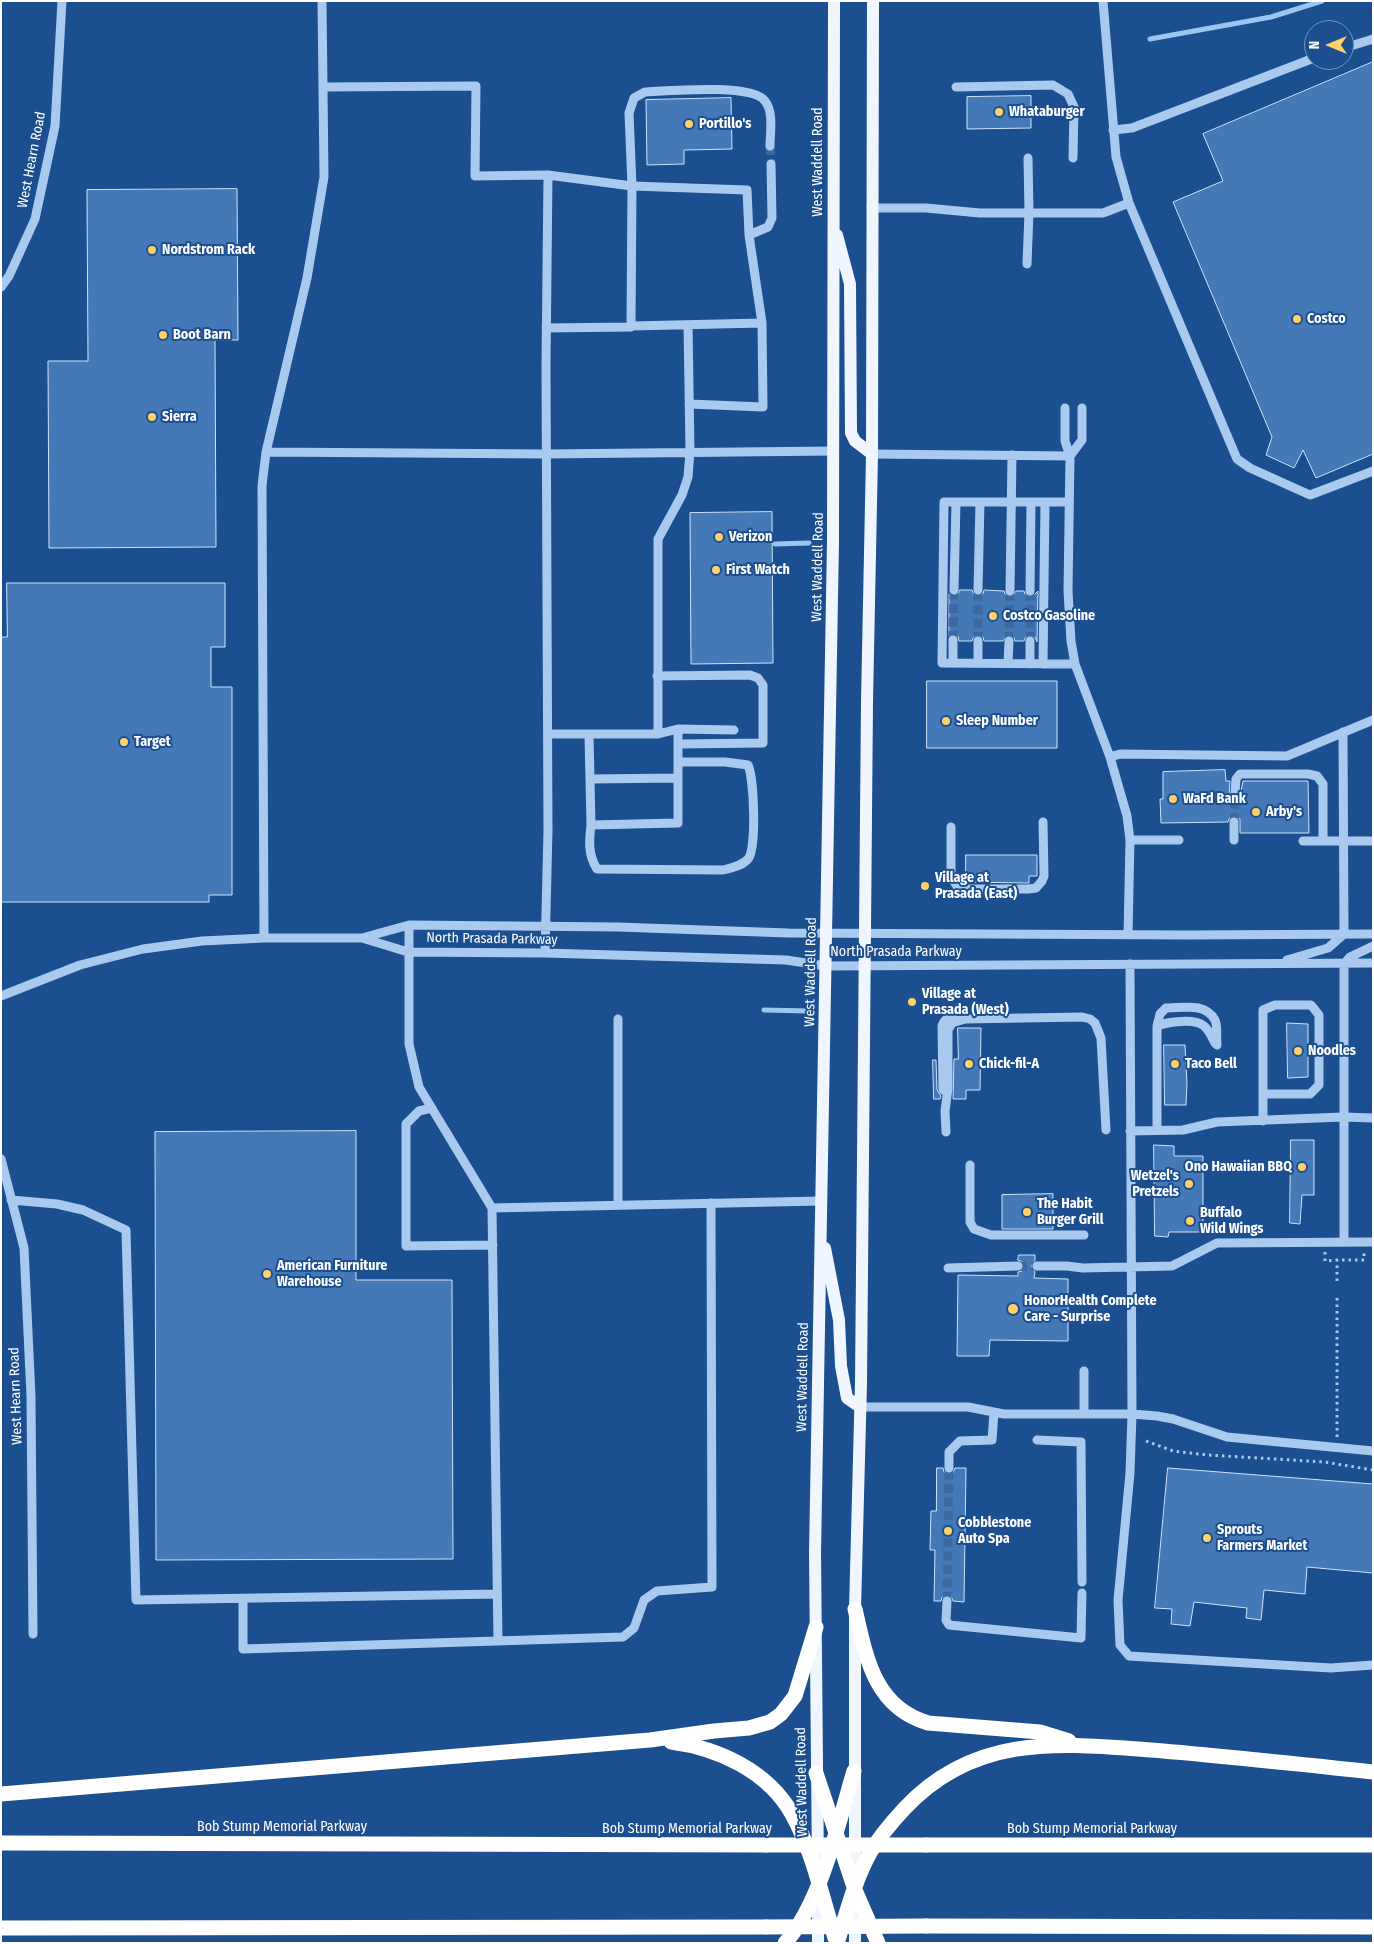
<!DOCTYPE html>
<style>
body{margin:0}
#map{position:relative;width:1374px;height:1944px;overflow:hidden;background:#1b4f8f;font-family:"Fira Sans Condensed",sans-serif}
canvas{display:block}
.frame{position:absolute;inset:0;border:2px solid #fff;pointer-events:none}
.north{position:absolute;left:1304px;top:20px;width:50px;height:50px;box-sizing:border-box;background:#1b4f8f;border:1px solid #7695bc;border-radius:50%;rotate:270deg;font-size:14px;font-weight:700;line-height:20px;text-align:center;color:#fff}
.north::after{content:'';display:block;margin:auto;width:18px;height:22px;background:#ffd166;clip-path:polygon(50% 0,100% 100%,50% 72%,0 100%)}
</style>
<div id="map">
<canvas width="1374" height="1944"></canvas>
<div class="frame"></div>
<div class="north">N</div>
</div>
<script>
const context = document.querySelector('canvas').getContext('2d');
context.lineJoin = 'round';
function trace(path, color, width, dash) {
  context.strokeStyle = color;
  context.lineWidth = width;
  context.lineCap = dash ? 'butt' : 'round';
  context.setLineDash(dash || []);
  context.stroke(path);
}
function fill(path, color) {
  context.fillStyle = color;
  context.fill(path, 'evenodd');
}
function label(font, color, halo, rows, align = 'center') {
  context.font = font + ' "Fira Sans Condensed",sans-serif';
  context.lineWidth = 4;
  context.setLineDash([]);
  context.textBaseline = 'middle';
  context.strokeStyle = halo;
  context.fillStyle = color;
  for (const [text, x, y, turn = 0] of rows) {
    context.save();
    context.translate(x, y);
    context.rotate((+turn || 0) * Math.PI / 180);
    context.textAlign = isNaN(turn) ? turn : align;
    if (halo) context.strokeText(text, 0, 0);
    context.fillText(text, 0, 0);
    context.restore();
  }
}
trace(new Path2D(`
 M1150,39L1271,17L1322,1
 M775,544L809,543
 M764,1010L809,1011`), '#9cc4f0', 5);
const building = new Path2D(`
 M1373,62V454L1316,478L1303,450L1294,468L1266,455L1272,437L1173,202L1223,181L1203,134Z
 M1031,96V128L967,129V97Z
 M731,98L732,149L684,150V164L647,165L646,100Z
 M237,189L238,340H215L216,547L49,548L48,361H88L87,190Z
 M772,512L773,663L691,664L690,513Z
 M7,583H225V647H211V687H232V895H209V902H1V637H7Z
 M960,590H972L974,595L978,596L983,594L984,590L1004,591L1005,594L1009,597L1013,596L1016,591H1024L1025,594L1029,597L1033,596L1038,591L1037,642L1035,637L1030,635L1026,636L1024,641H1015L1014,638L1010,635L1006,636L1003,641H984L983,637L978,635L974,636L972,641H959L958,636L953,634L949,636V594L957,596Z
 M927,681H1057V748H927Z
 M1225,770L1226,781H1230L1229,795L1234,799L1240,796L1243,781H1308L1309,833H1240V819L1234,816L1230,817L1228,822L1161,823L1160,799H1163V772Z
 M966,855H1037V876H1029V883H1028L966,882Z
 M1287,1023L1308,1024V1077L1288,1078Z
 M958,1028H981L980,1090H966V1099H953L954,1059H958Z
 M1164,1045H1185L1187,1083L1186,1105H1165Z
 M933,1060H936L937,1090L941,1096L940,1099H934Z
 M356,1131V1280H452L453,1559L156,1560L155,1132Z
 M1291,1140H1314V1195H1302L1300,1224L1290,1223Z
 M1154,1145L1174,1146V1156H1203V1232H1169L1168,1237L1155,1236Z
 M1053,1194V1229H1002V1195Z
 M1019,1255H1035V1260L1031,1266L1035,1272L1034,1278L1068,1279V1341L990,1340L989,1356H957L958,1275L1018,1276V1272L1022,1271L1024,1266L1023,1262L1018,1260Z
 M937,1468H943L944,1472L949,1474L953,1473L955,1468H966L964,1602L953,1601L951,1596L947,1595L942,1597L941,1601H934L935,1550H930L931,1511H936Z
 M1168,1468L1373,1484V1573L1307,1567L1305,1594L1264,1590L1261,1620L1246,1618L1247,1608L1194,1602L1190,1626L1171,1624L1172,1609L1155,1608Z`);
fill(building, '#4478b7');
trace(building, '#cfe3fa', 1);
trace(new Path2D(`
 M770,146L771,164
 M953,640L954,590
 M978,641V590
 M1009,641L1010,591
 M1030,641V591
 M1234,822L1235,793
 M1018,1266H1037
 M947,1601L949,1468`), '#3d69a0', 9, [9, 4.5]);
trace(new Path2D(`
 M1325,1252V1261L1337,1260
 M1337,1281V1260H1364V1253
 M1337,1437V1298
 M1146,1441L1173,1451L1208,1455L1325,1462L1373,1470`), '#a9c9ee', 3, [2.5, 4]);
trace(new Path2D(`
 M322,1L324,177L307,278L266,452L546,454L833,451
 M1103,1L1116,157L1129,203L1237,459L1250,468L1310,495L1373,471
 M1344,48L1373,39
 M324,87L476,86L475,176L548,175L632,186L631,327L546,328
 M956,87L1053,85L1068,94L1074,107L1073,158
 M1113,130L1132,128L1314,58
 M871,208H926L980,213H1103L1129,203
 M749,235L768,227L772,218L771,164
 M1027,264L1029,213L1028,158
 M1,287L9,276L35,219L55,126L62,1
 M631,326L762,323L749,235L747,190L632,186L629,113L634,98L645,92C668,91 752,83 765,101C774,112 770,133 770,146
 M689,404L763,407L762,323
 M1065,408V441L1070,456L1068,591L1071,641L1075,664L1110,757L1127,816L1130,840L1128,935
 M872,454L1070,456
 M1070,456L1082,440V408
 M1069,502H944L942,663L1075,664
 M954,590L956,502
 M978,590L980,502
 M1010,591L1012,455
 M1030,591L1031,503
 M978,641V663
 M1030,641V664
 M953,663V640
 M1008,663L1009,641
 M1043,664L1045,503
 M657,676L750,675L758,678L763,685V743L679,744
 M678,729L734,730
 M548,734H658V539L682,495L688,477L690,451L688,325
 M589,735L591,825L678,823V729L658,734
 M1110,757L1120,754L1287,756L1373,720
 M590,779L678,778
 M1235,793L1236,779L1240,774H1308L1317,776L1323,784V841
 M1234,822V840
 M591,825C589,841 588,855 597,869L723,870C731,868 742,866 748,859C757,849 754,778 748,765L725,762H678
 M951,827V877L957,886L968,889H1028L1036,888L1042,881L1044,876L1043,822
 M1130,840H1179
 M1303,841H1373
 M409,925V1044L419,1087L492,1208
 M264,938L262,486L266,452
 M362,938L408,952L545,953L786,960L826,966L1373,963
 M545,953L548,830L546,365L548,175
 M1287,960L1328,948L1344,934L1343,732
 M1130,964L1132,1414L1130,1473L1118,1600L1120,1645L1129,1656L1331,1668L1373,1665
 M1,996L80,965L143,949L202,941L264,938H362L409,925L618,927L788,933L1187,935L1373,934
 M618,1019V1205
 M1157,1026C1167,1022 1195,1018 1204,1026C1209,1030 1212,1037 1215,1043
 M943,1090L942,1026C945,1016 954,1016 962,1015
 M1263,1094H1310L1319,1085V1015L1311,1005H1275L1263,1010V1121
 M432,1108L419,1111L406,1124V1246L493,1245
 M1157,1130V1026L1160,1014L1166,1008C1183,1008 1205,1002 1215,1020C1218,1026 1216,1038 1217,1045
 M1130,1131L1183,1130L1217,1122L1343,1117L1373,1118
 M946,1132L945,1111L948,1088V1030L952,1023L965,1019L1082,1017L1090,1019L1095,1023L1101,1038L1106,1130
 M1,1159L24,1248L31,1396L33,1634
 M970,1165V1222L974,1229L991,1235H1084
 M11,1200L57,1204L83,1210L126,1230L136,1600L497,1594
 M1344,1242V964L1350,957L1373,946
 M1037,1266H1067L1083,1268L1172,1266L1217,1243L1373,1242
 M948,1268L1018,1266
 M1084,1371V1414
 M860,1407H968L1004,1414H1132L1157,1416L1173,1419L1227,1437L1373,1451
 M1037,1440L1081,1442L1082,1582
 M949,1468V1452L960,1441L992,1440L994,1412
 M243,1599V1649L623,1637L634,1628L644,1600L657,1591L712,1587L711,1203
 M947,1601L946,1620L949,1625L1081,1638L1082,1593
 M498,1641L492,1208L821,1201`), '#a9c9ee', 9);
trace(new Path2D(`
 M837,235L850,284L851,433L855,441L872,454
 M825,1248L839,1320L841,1366L847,1398L860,1407
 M818,1870L815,1552L833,542L834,1
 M818,1943V1890
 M855,1943V1609L861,1383L867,702L872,454L873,1`), '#f0f6ff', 12);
trace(new Path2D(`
 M855,1609C866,1657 874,1707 928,1723L1040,1732L1069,1741
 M671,1742C718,1748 768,1771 792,1814C813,1852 822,1897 835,1938
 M816,1773L855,1890L878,1943
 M1,1794L650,1740L714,1731L749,1728L770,1722L781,1714L795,1696L816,1627
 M1,1843L767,1845
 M926,1845H1373
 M926,1926L1373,1927
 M1,1928L766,1927
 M785,1943C821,1903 838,1824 854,1771
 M837,1943C847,1912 855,1879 871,1851C880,1836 892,1822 904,1809C974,1734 1057,1743 1151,1750C1225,1756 1299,1764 1373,1772`), '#fff', 15);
trace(new Path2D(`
 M767,1845H926
 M766,1927L926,1926`), '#fff', 15);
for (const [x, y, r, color] of [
 [999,112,5,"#ffd166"],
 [689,124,5,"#ffd166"],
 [152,250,5,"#ffd166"],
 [1297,319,5,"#ffd166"],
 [163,335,5,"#ffd166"],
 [152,417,5,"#ffd166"],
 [719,537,5,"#ffd166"],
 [716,570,5,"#ffd166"],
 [993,616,5,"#ffd166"],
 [946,721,5,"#ffd166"],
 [124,742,5,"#ffd166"],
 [1173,799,5,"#ffd166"],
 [1256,812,5,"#ffd166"],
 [925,886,5,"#ffd166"],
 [912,1002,5,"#ffd166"],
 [1298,1051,5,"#ffd166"],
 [969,1064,5,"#ffd166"],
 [1175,1064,5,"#ffd166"],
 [1302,1167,5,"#ffd166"],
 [1189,1184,5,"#ffd166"],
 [1027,1212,5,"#ffd166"],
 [1190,1221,5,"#ffd166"],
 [267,1274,5,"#ffd166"],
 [1013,1309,6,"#ffd166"],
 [948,1531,5,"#ffd166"],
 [1207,1538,5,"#ffd166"]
]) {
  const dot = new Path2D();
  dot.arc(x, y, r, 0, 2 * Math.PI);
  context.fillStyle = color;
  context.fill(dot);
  trace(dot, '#1b4f8f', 2);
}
label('bold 14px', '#fff', '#1b4f8f', [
 ["Whataburger",1009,112],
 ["Portillo's",699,124],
 ["Nordstrom Rack",162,250],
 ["Costco",1307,319],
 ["Boot Barn",173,335],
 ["Sierra",162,417],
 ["Verizon",729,537],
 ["First Watch",726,570],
 ["Costco Gasoline",1003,616],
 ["Sleep Number",956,721],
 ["Target",134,742],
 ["WaFd Bank",1183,799],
 ["Arby's",1266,812],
 ["Village at",935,878],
 ["Prasada (East)",935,894],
 ["Village at",922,994],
 ["Prasada (West)",922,1010],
 ["Noodles",1308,1051],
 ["Chick-fil-A",979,1064],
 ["Taco Bell",1185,1064],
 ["Ono Hawaiian BBQ",1292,1167,"right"],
 ["Wetzel's",1179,1176,"right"],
 ["Pretzels",1179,1192,"right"],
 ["The Habit",1037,1204],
 ["Burger Grill",1037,1220],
 ["Buffalo",1200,1213],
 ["Wild Wings",1200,1229],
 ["American Furniture",277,1266],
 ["Warehouse",277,1282],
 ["HonorHealth Complete",1024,1301],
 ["Care - Surprise",1024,1317],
 ["Cobblestone",958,1523],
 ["Auto Spa",958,1539],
 ["Sprouts",1217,1530],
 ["Farmers Market",1217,1546]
], 'left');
label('14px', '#fff', '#1b4f8f', [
 ["West Hearn Road",32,160,-79],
 ["West Waddell Road",818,162,-90],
 ["West Waddell Road",818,567,-89],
 ["North Prasada Parkway",492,939,1],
 ["North Prasada Parkway",896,952],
 ["West Waddell Road",811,972,-89],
 ["West Waddell Road",803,1377,-89],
 ["West Hearn Road",16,1396,-92],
 ["West Waddell Road",802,1782,-91],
 ["Bob Stump Memorial Parkway",282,1827],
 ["Bob Stump Memorial Parkway",687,1829],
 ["Bob Stump Memorial Parkway",1092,1829]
]);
</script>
